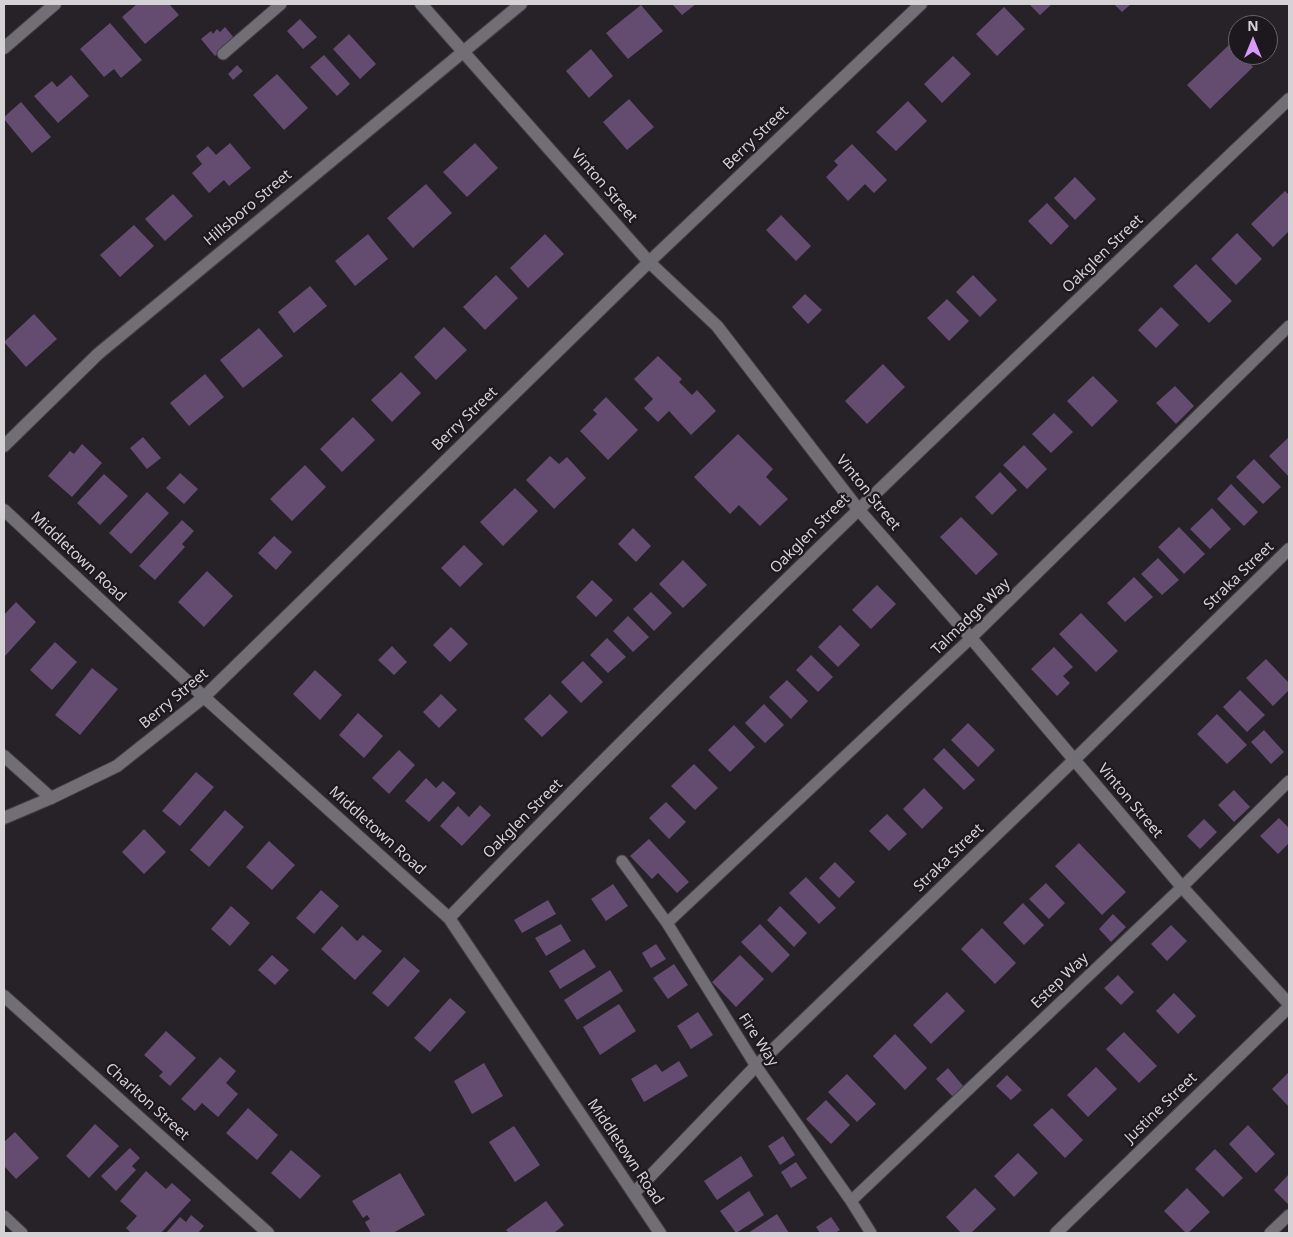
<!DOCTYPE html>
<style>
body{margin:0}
#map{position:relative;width:1293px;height:1237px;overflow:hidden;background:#262228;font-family:"Noto Sans",sans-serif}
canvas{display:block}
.frame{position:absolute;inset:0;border:5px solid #d5d2d6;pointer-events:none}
.north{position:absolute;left:1228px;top:15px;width:50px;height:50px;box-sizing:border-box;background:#1c181e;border:1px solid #666268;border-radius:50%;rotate:0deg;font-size:14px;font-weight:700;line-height:20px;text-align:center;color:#d5d2d6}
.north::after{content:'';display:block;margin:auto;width:18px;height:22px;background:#d99af7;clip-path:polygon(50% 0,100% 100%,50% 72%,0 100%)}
</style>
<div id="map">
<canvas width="1293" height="1237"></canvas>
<div class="frame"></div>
<div class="north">N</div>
</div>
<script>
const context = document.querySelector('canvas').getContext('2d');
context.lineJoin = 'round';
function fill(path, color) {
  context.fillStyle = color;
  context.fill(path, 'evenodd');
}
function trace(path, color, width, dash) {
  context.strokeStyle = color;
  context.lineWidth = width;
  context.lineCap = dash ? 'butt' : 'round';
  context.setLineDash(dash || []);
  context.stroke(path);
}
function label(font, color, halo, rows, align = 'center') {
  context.font = font + ' "Noto Sans",sans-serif';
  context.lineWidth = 4.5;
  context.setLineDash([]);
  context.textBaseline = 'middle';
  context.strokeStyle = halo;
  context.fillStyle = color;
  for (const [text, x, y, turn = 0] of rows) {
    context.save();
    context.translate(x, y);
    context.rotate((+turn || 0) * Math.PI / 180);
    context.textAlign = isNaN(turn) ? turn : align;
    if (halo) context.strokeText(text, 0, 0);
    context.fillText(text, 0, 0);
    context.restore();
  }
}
fill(new Path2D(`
 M137,4H169L179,15L145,44L122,17Z
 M672,4H696L682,15Z
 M1029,4H1052L1040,15Z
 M1114,4H1131L1122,12Z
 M641,5L663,31L628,59L606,33Z
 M1004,7L1025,29L997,56L976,34Z
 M300,19L317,37L303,49L287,31Z
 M110,23L142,60L121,78L114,69L104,77L80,49Z
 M225,27L235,39L215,56L201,39L211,31L213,34L217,29L220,32Z
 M349,34L376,64L360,79L333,49Z
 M1231,43L1238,51V55H1242L1253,67L1210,109L1187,85Z
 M591,49L613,76L589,98L566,71Z
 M324,55L350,84L337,96L310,67Z
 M953,56L971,74L942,103L924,84Z
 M237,65L243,71L233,80L228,74Z
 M277,74L308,108L284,130L253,95Z
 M71,75L89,96L58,123L34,96L52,81L57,87Z
 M629,99L654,127L627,150L603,122Z
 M908,101L927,121L896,151L876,132Z
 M21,102L51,137L32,153L4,119V117Z
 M230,143L251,168L229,186L224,180L209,193L192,173L202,164L196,156L208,146L216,155Z
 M475,143L498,168L467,197L443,172Z
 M852,144L887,180L874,193L865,184L848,201L826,177L838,165L834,161Z
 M1075,177L1096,199L1075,220L1054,198Z
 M426,184L452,213L413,248L387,218Z
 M1285,191L1289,195V231L1273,247L1251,224Z
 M173,194L193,216L165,241L145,219Z
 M1047,203L1069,226L1051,245L1028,221Z
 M781,215L811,246L796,261L766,230Z
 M134,225L154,246L120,277L100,255Z
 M1237,233L1262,259L1236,285L1211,259Z
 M368,234L388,259L355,286L335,261Z
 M545,234L564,254L528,288L510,268Z
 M1196,264L1232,301L1209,323L1173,286Z
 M496,275L518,298L485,330L463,307Z
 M973,275L997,300L980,317L956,292Z
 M310,286L327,306L294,333L278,312Z
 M805,294L822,310L808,324L792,307Z
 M947,299L969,321L949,341L927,318Z
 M1161,307L1179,325L1156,348L1138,330Z
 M34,314L57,339L26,367L4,342Z
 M444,327L467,350L436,380L414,357Z
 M259,328L283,356L243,388L220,360Z
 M658,356L682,379L679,382L692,395L697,390L716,411L691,435L669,411L658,422L644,408L653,399L634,379Z
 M883,364L905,387L867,424L845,401Z
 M401,372L421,393L392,422L371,400Z
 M205,374L224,397L189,426L170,403Z
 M1093,376L1118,401L1092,427L1067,401Z
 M1175,386L1194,406L1176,424L1156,403Z
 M606,397L638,430L608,460L580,431L597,414L593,410Z
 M1054,413L1073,432L1051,453L1032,434Z
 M353,417L375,440L342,472L320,449Z
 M738,434L773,469L766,477L788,499L760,526L739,505L730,514L694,477Z
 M143,437L161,458L147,469L130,448Z
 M1289,437V477L1269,456Z
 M82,444L102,463L72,497L48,476L70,451L74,454Z
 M1024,445L1047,469L1027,489L1003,465Z
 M550,456L559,464L567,457L586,478L554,509L526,480Z
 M1254,459L1281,487L1263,504L1236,477Z
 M305,465L326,487L292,521L270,499Z
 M1000,472L1017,490L992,515L975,497Z
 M180,473L198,489L184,504L166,488Z
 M104,474L128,496L100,525L77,503Z
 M1231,484L1258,512L1244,526L1217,499Z
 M515,488L538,511L503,546L480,522Z
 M147,492L169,513L131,554L109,533Z
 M1212,508L1231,529L1210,549L1190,529Z
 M961,517L998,554L976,575L940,537Z
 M182,520L194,531L182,544L185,547L155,580L139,566Z
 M1179,527L1205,554L1184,574L1158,547Z
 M633,528L651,546L636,562L618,544Z
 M274,536L292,552L276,570L258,553Z
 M464,545L483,564L460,587L441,568Z
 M1158,558L1179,580L1162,595L1141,574Z
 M683,560L707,585L683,608L659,584Z
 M207,571L233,596L204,627L178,602Z
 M1134,577L1153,597L1125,622L1107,603Z
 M592,580L613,600L596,617L576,597Z
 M877,585L896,604L871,629L852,610Z
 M651,592L672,613L654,631L633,609Z
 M16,602L36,622L4,657V615Z
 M1081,613L1118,651L1096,672L1059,634Z
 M628,616L649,637L633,652L613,631Z
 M840,625L860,645L838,667L818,647Z
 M451,627L468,644L450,662L433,645Z
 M607,638L626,657L608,673L590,655Z
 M55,642L77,662L52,690L30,670Z
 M392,646L407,662L394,675L378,660Z
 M1054,647L1073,667L1063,676L1070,683L1057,696L1031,669Z
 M811,655L833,677L818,692L796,670Z
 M1266,659L1289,683V690L1273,706L1246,678Z
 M583,661L603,682L581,703L561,682Z
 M92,668L118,689L80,735L55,715Z
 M315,670L342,695L320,720L293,694Z
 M787,680L808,701L791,719L769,697Z
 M1240,690L1265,715L1247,732L1223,707Z
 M441,694L457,710L439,728L423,712Z
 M550,694L568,712L542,737L524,719Z
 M764,704L784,725L765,743L745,723Z
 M358,713L383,736L364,758L339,735Z
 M1217,714L1247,745L1227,764L1197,734Z
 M968,723L995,750L978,767L951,740Z
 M734,725L755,747L730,772L708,750Z
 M1264,730L1284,752L1271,764L1251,742Z
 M944,748L975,780L964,790L933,759Z
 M399,750L415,765L389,794L372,778Z
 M694,764L718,788L695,810L671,786Z
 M196,772L214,787L180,826L162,811Z
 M426,778L436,788L443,781L456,793L429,822L405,801Z
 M924,788L943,808L922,829L903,809Z
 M1234,790L1250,807L1234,822L1218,805Z
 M666,802L686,822L669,839L649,818Z
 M480,805L491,815L462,846L440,826L458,806L469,817Z
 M225,810L244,827L209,867L190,850Z
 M887,814L907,834L889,851L869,831Z
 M1279,818L1289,828V843L1278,854L1260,836Z
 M1204,819L1217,832L1200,849L1187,836Z
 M144,829L166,852L144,874L122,852Z
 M649,839L689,882L677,893L658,873L652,879L630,856Z
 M269,841L295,865L272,890L246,867Z
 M1079,843L1126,892L1102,915L1055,866Z
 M835,862L855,882L839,898L819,878Z
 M806,877L836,908L819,924L789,893Z
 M1046,883L1065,903L1049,919L1029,899Z
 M613,884L628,906L606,921L591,899Z
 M321,890L339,906L314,934L296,918Z
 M548,900L556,914L522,933L514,920Z
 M1023,903L1044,925L1024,945L1003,923Z
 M231,906L250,923L230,946L211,929Z
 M780,906L807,933L794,947L767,920Z
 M1113,914L1126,927L1111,942L1099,929Z
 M561,924L571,941L546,956L535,938Z
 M760,924L790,955L772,973L741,942Z
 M1171,925L1187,941L1167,961L1151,944Z
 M342,926L357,941L363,935L382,951L355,980L321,949Z
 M982,928L1016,963L995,984L961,949Z
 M656,944L666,959L651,968L642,953Z
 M584,949L596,967L560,989L549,971Z
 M272,955L289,970L275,985L258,970Z
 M740,955L764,979L736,1007L712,982Z
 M404,957L420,971L388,1007L372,993Z
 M674,964L688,985L668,999L653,978Z
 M610,970L623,991L577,1020L564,1000Z
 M1118,975L1134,992L1121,1005L1104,988Z
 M947,992L965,1011L931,1044L913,1025Z
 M1174,993L1196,1016L1178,1034L1156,1011Z
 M450,998L466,1012L430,1052L414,1038Z
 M619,1004L636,1031L600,1055L583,1027Z
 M698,1012L713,1035L691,1049L677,1026Z
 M166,1031L196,1058L170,1086L159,1076L163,1072L144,1055Z
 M1124,1032L1157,1066L1139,1083L1106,1049Z
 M895,1034L927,1068L905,1090L873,1056Z
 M220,1057L236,1071L226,1083L238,1094L218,1117L202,1103L195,1111L181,1099Z
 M679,1061L688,1076L644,1102L631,1079L656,1064L662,1072Z
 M484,1063L503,1096L472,1114L454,1081Z
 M1096,1067L1117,1089L1088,1117L1067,1095Z
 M948,1068L964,1087L953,1097L936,1079Z
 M1289,1072V1107L1272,1089Z
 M847,1074L876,1104L857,1122L828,1092Z
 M1007,1075L1022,1090L1011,1100L996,1086Z
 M826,1100L850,1125L831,1144L806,1119Z
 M248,1108L278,1135L257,1160L226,1133Z
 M1052,1108L1083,1140L1065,1158L1033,1125Z
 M95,1124L119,1146L89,1178L66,1156Z
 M1248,1125L1275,1154L1256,1173L1229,1144Z
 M514,1126L540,1165L515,1182L489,1142Z
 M15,1132L39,1158L16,1179L4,1166V1142Z
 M783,1136L795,1155L780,1165L768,1146Z
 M130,1148L140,1158L132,1166L136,1170L116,1191L101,1176Z
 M1215,1149L1243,1178L1223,1197L1195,1169Z
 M291,1150L321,1176L300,1199L271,1173Z
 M1018,1153L1038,1173L1014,1197L994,1176Z
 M741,1156L753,1176L717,1200L704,1181Z
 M796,1162L807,1178L791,1188L781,1172Z
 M146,1171L166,1189L172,1183L191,1200L161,1233H131L126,1228L137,1216L120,1201Z
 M400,1173L425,1215L393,1233H371L365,1222L370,1219L367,1215L363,1218L352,1201Z
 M1289,1174V1203L1288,1204L1274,1190Z
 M975,1188L996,1209L971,1233H961L946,1217Z
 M1187,1188L1210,1212L1188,1233H1186L1164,1211Z
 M749,1191L764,1215L736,1233L720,1211Z
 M546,1201L564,1225L554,1233H509L506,1230Z
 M777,1214L789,1233H748Z
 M191,1215L204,1226L198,1233H166L180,1217L186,1222Z
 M831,1217L840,1230L835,1233H820L816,1227Z`), '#644c70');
const lane = new Path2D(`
 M223,54L281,4
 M622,861L667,923L756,1066L851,1201L871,1233
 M667,923L971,638L1289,326
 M851,1201L1182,887L1289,781
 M4,1216L22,1233
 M1270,1233L1289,1215`);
const street = new Path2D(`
 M421,4L649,262L717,326L858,509L971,638L1182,887L1289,1004
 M4,48L55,4
 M4,446L98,354L521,4
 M4,756L51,798
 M449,918C721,636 1006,368 1289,99
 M4,996L268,1233
 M634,1193L756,1066L1074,760L1289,549
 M1056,1233L1289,1007`);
const secondary = new Path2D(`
 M4,510L204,697L449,918L660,1233
 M4,818L51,798L117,766L204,697L649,262L921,4`);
trace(lane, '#423f43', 13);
trace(street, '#423f43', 14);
trace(secondary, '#423f43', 14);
trace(lane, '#726e75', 11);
trace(street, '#726e75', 12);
trace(secondary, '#726e75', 12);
label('15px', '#d5d2d6', '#1c181e', [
 ["Berry Street",756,138,-44],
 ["Vinton Street",604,186,49],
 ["Hillsboro Street",248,208,-40],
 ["Oakglen Street",1103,254,-44],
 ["Berry Street",465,419,-44],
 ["Vinton Street",868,493,51],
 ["Oakglen Street",810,534,-45],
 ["Middletown Road",78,557,43],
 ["Straka Street",1239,576,-44],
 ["Talmadge Way",971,617,-44],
 ["Berry Street",174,699,-40],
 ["Vinton Street",1130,801,50],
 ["Oakglen Street",523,819,-45],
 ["Middletown Road",377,831,42],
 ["Straka Street",949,858,-44],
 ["Estep Way",1060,981,-44],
 ["Fire Way",758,1040,57],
 ["Charlton Street",147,1102,42],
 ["Justine Street",1161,1108,-44],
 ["Middletown Road",625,1152,56]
]);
</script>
